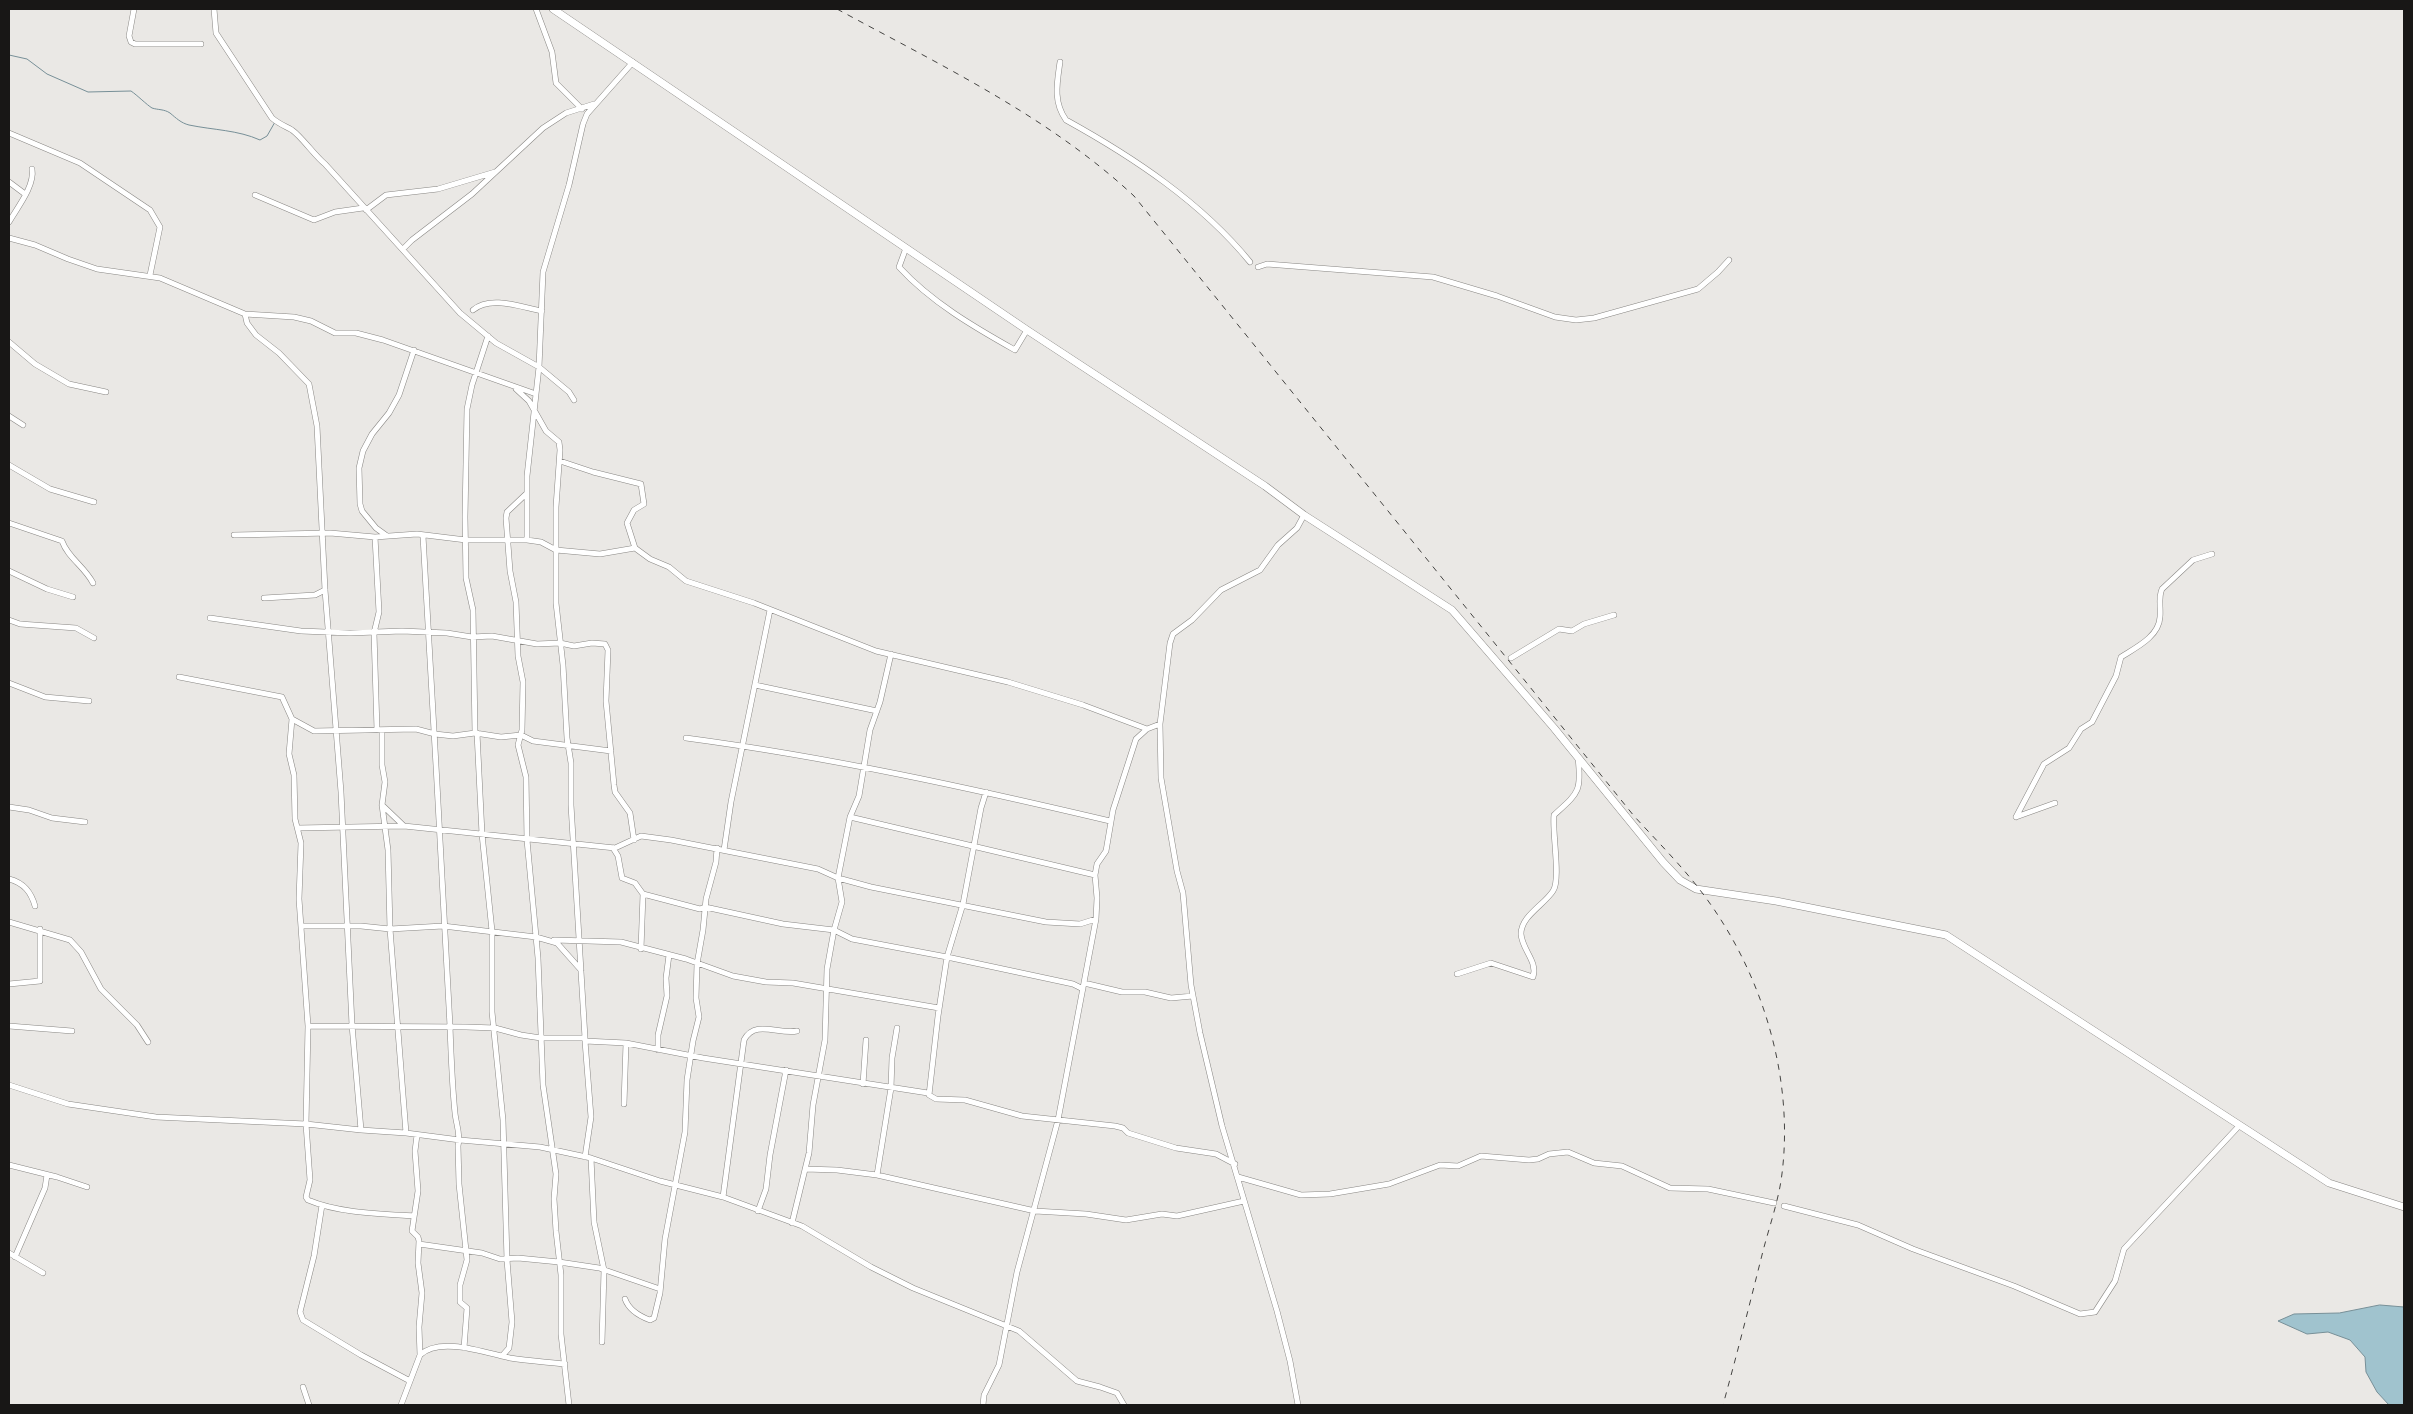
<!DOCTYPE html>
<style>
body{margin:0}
#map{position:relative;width:2413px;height:1414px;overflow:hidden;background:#eae8e5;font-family:"Work Sans",sans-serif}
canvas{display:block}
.frame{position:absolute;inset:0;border:10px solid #181716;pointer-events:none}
</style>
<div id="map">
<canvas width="2413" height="1414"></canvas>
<div class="frame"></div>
</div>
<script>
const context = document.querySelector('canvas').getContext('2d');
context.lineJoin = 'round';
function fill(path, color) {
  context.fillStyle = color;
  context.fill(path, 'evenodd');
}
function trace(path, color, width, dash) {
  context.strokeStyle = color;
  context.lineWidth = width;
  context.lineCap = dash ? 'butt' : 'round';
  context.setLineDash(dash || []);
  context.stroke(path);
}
const water = new Path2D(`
 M2380,1305L2404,1307V1405H2389L2377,1392L2366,1372L2365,1357L2350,1340L2328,1332L2307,1334L2278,1321L2294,1314L2339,1313Z`);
fill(water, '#a0c3ce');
trace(water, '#778f97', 1);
trace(new Path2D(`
 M9,55L27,59L47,74L88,92L131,91C137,95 147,105 152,108C158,110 164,109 170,113C176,118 181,123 189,125C213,130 238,130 260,140L267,136L275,122`), '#778f97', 1);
const street = new Path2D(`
 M134,9L129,36L131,42L135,44H201
 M214,9L216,33L272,118C279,124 285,126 292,130C302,137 314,155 325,164L460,313L496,343L539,367L569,392L574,400
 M536,9L552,52L556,83L582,109
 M1060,62C1057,83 1053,102 1066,120C1133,157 1201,202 1250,262
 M9,133L80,163L150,210L160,227L150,275
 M9,182L25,194
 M255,195L314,220L335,212L363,208
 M366,210L386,195L438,189L495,172
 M9,222C17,208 35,186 32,169
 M9,238L35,245L68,259L97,269L160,278L245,314L294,317L311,321L335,333H356L383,340L536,394
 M906,248L899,267C931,302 974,327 1015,350L1027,330
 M403,249L412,240L472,194L543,128L566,113L594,104
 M1258,267L1267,264L1433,277L1497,296L1555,317L1576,320L1594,318L1698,289L1718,272L1729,260
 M473,310C490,295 521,307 542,311
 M245,314L247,323L256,335L279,353L309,384L317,426L325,590L341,792L352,1025L361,1130
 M9,342L35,364L69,384L106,392
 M516,389L529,401L546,431L559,442L560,450L556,507V603L563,665L567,738L571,763V805L585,1038
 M9,416L23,425
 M560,461L593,472L641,484L644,504L634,510L627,523L635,548
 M9,465L50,489L94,502
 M526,494L507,512L506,518L510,571L516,602L518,656L523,682L522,730L518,745L526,777L527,840L538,958L543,1085L556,1174L554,1199L556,1231L561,1275V1334L569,1405
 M9,523L62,541C68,558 84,566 93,583
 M234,535L330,533L375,537L417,534L466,540H527L541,542L556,550L600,554L635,548L650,559L669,567L686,581L754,603L876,651L1008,682L1083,705L1147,729
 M387,536L376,528L362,511L360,504L359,468L363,451L372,434L389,413L399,395L414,350
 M423,536C432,699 442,863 450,1026C451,1055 452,1084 455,1113C456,1124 461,1135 458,1146L459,1184L467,1260L460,1285V1302L467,1308L464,1348
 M375,537L379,612L374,633L377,730
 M527,540V476L539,367L543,272L569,185L583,124L587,114L633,62
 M9,571L47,589L73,597
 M264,598L315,595L325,590
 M210,618L301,631L350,633L402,631L447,633L472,637L492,636L537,644L560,643L574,646L592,643L605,644L608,650L606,701L614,785L615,792L630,813L634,840
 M9,620L20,624L76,628L94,638
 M891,654L880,702L870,730L859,796L850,817L838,878L842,902L834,930L852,939L947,957L1073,984L1083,989
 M1511,658L1559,629L1572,631L1584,624L1614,615
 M179,677L282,697L292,719L314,731L416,729L435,734L453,736L475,733L501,737L521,735L533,741L611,751
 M9,683L45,697L89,701
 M755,685L877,711
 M292,719L289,754L294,775L295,819L301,843L299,899L308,1026L306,1124L310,1180L306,1197L308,1200C338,1213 381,1214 414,1216
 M382,731V765L385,782L382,805L388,850L390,929L406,1133
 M475,733L473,610L466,578L465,517L467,409L472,385L488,336
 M477,733L482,834L492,931V1012L503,1120L507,1260L512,1322L509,1348L502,1356
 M686,738C829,757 970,788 1110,821
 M986,792L981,808L963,904L947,957L938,1016L929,1095L936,1099L965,1100L1022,1116L1115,1126L1123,1128L1128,1133L1176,1148L1216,1154L1235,1164
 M382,805L404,826
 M9,807L29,810L52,818L85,822
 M850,817L1095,875
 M2016,817L2044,764L2069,748L2081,729L2092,722L2116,676L2121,657C2135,648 2159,637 2160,617C2161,608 2158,597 2162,589L2193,560L2212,554
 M2016,817L2055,803
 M298,828L404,826L615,848L641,836L671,840L818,869L838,878L871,887L1046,922L1080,924L1096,919
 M613,848L618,856L622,878L635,883L643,894L641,949
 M724,850L731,802L770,610
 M9,879C24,883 31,892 35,906
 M643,894L700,909L705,907L783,924L834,930L827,969L825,1040L813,1105L809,1153L792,1223
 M9,922L70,940L81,952L101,989L137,1025L148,1042
 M301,926H361L390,929L443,926L536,937L557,943L581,970
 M554,940L621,942L686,959L733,976L766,982L793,983L939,1008
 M1457,974L1491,963L1533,977C1538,961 1522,950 1521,934C1521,916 1544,905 1553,891C1561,879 1552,833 1554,815C1578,793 1582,792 1578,758
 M1084,983L1122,992H1145L1171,998L1193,996
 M9,984L40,981V929
 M9,1026L72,1031
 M308,1026L466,1027L495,1028L521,1035L541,1038H585V1041L626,1043L703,1058L928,1093
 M658,1050V1035L667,996L666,978L669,955
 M863,1084L866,1040
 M9,1085L68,1104L156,1117L306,1124L361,1130L406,1133L460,1140L540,1147L591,1158L660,1181L723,1197L802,1226L871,1267L913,1288L1019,1331L1077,1381L1100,1387L1117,1393L1124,1405
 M624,1104L626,1043
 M417,1135L415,1151L418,1191L412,1231L418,1237L419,1241L418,1263L422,1293L419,1327L420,1355
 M585,1157L591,1117L585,1041
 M591,1158L594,1222L604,1270L602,1342
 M9,1165L57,1177L87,1187
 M805,1169L837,1170L877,1175L1035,1211L1086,1214L1126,1220L1162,1214L1177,1216L1244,1201
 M877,1175L891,1088L892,1058L897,1028
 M1238,1177L1301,1195L1330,1194L1389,1184L1440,1165L1458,1166L1481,1156L1529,1160L1538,1159L1549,1154L1568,1152L1594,1163L1622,1166L1670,1188L1708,1189L1774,1203
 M723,1197L744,1040C755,1019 779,1035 797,1031
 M322,1205L314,1256L300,1312L303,1320L361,1355L410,1381
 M1784,1206L1858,1225L1913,1249L2014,1286L2080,1314L2095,1312L2115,1281L2124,1249L2239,1126
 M758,1211L766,1189L770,1155L786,1070
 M419,1244L482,1253L500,1259L518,1258L559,1262L599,1268L660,1289
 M9,1253L43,1273
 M15,1257L45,1188L47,1175
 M625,1299C629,1310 639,1316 650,1320L654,1318L660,1293L665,1239L685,1132L687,1080L693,1041L699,1017L696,998L697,964L703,930L706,899L716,862L717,848
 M303,1387L309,1405
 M401,1405L420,1355C440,1336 486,1353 510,1358C528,1361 547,1362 565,1364
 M983,1405L984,1395L999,1365L1017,1272L1058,1120L1096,919L1097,898L1095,875L1097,864L1106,851L1113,810L1136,739L1147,729L1160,724
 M1298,1405L1290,1361L1277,1311L1222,1126L1200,1033L1191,985L1183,893L1177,871L1161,778L1160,724L1170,643L1173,634L1192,620L1221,590L1260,570L1278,545L1297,528L1304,515`);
const secondary = new Path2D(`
 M553,9L1027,330L1265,486L1304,515L1452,610L1554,728L1663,862L1680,880L1696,889L1776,901L1946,935L2329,1183L2404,1207`);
trace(street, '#888683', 6);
trace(secondary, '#888683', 8);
trace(street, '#fff', 5);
trace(secondary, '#fff', 7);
trace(new Path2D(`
 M837,9C940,65 1048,116 1134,196L1634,816C1656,840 1680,864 1700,890C1762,970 1796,1080 1781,1181C1777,1205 1769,1228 1763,1251C1750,1303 1737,1354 1723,1405`), '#454442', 1, [6, 6]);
</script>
